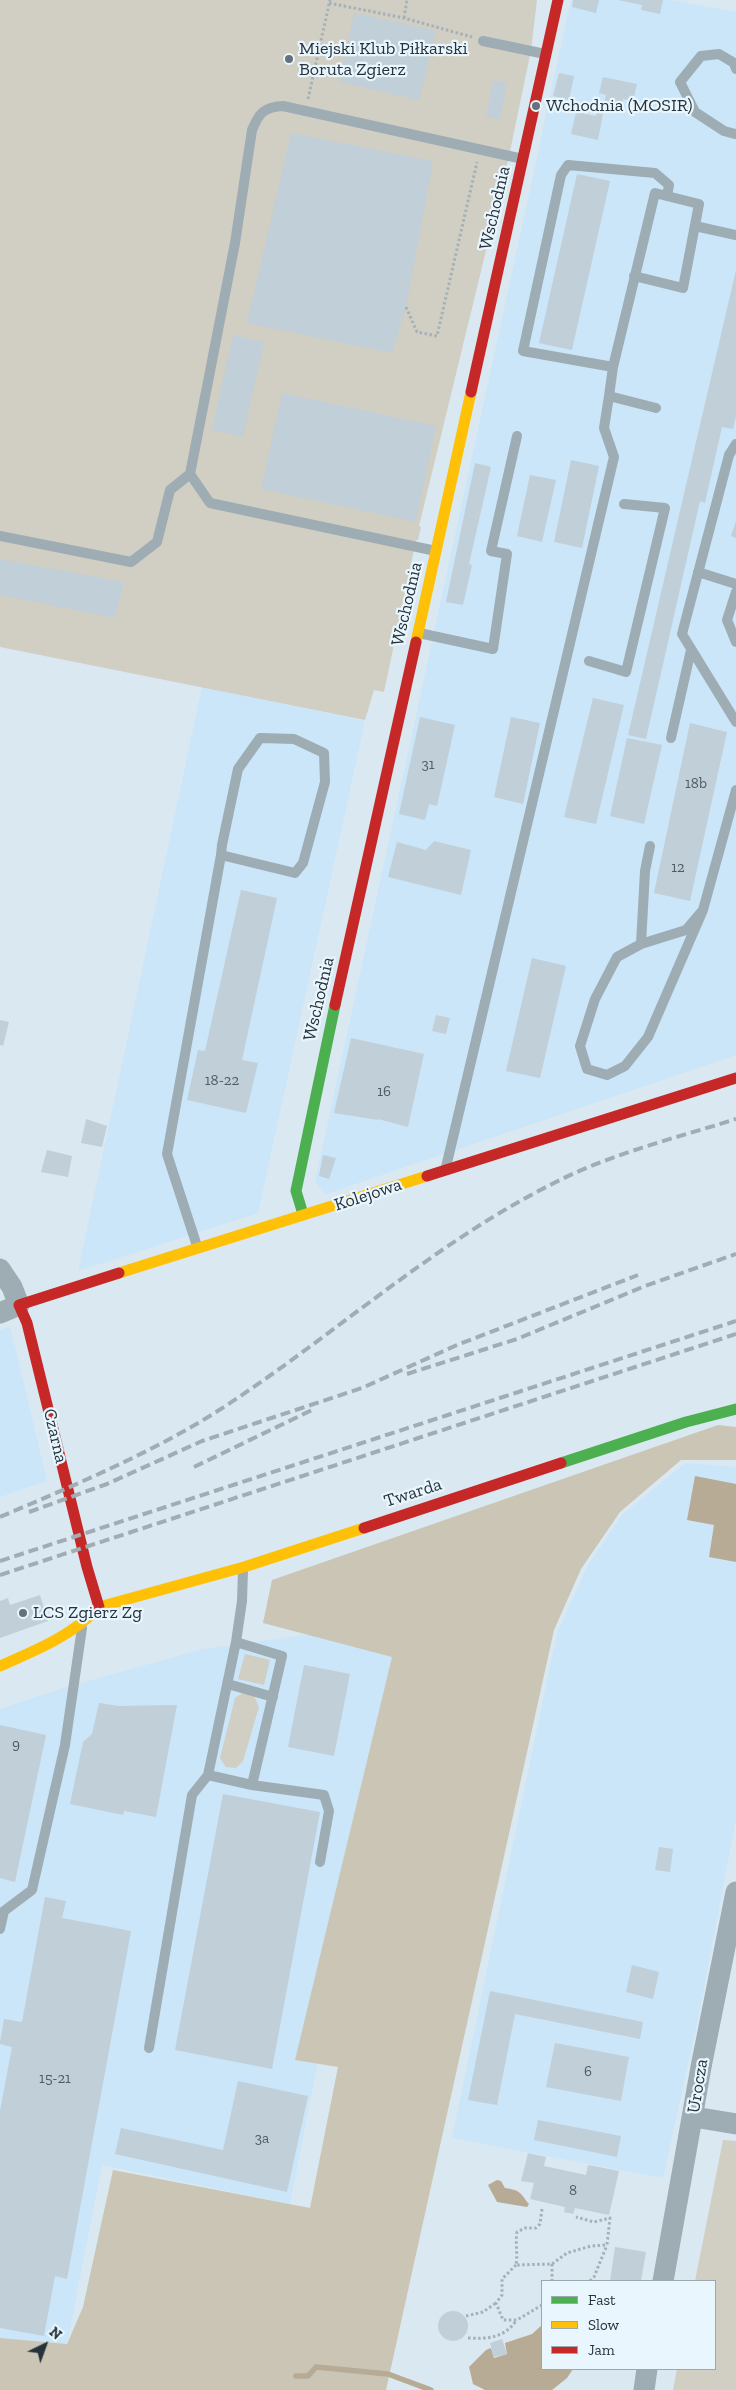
<!DOCTYPE html>
<meta charset="utf-8">
<style>
body{margin:0}
#map{position:relative;width:736px;height:2390px;overflow:hidden;background:#dae8f1;font-family:"Zilla Slab",serif}
canvas{display:block}
.legend{position:absolute;left:541px;top:2280px;width:175px;height:90px;box-sizing:border-box;background:#e9f6fe;border:1px solid #9ba8b0;margin:0;padding:6px 9px;list-style:none;font-size:15px;color:#27333b}
.legend li{display:flex;align-items:center;gap:10px;height:25px}
.legend b{width:25px;border:1px solid #9ba8b0}
.north{position:absolute;left:20px;top:2320px;width:50px;height:50px;-webkit-text-stroke:4px #e9f6fe;paint-order:stroke;rotate:42deg;font-size:14px;font-weight:700;line-height:20px;text-align:center;color:#27333b}
.north::after{content:'';display:block;margin:auto;width:18px;height:22px;background:#27333b;clip-path:polygon(50% 0,100% 100%,50% 72%,0 100%)}
</style>
<div id="map">
<canvas width="736" height="2390"></canvas>
<ul class="legend">
<li><b style="height:6px;background:#4caf50"></b>Fast</li>
<li><b style="height:6px;background:#ffc107"></b>Slow</li>
<li><b style="height:6px;background:#c62828"></b>Jam</li>
</ul>
<div class="north">N</div>
</div>
<script>
const context = document.querySelector('canvas').getContext('2d');
context.lineJoin = 'round';
function fill(path, color) {
  context.fillStyle = color;
  context.fill(path, 'evenodd');
}
function trace(path, color, width, dash) {
  context.strokeStyle = color;
  context.lineWidth = width;
  context.lineCap = dash ? 'butt' : 'round';
  context.setLineDash(dash || []);
  context.stroke(path);
}
function label(font, color, halo, rows, align = 'center') {
  context.font = font + ' "Zilla Slab",serif';
  context.lineWidth = 4.5;
  context.setLineDash([]);
  context.textBaseline = 'middle';
  context.strokeStyle = halo;
  context.fillStyle = color;
  for (const [text, x, y, turn = 0] of rows) {
    context.save();
    context.translate(x, y);
    context.rotate((+turn || 0) * Math.PI / 180);
    context.textAlign = isNaN(turn) ? turn : align;
    if (halo) context.strokeText(text, 0, 0);
    context.fillText(text, 0, 0);
    context.restore();
  }
}
fill(new Path2D(`
 M571,0H670L736,12V1055L326,1194L315,1182Z
 M202,687L365,721L258,1213L78,1271Z
 M10,1326L47,1481L0,1497V1330Z
 M685,1463L736,1467V1820L697,2023L663,2178L452,2138L557,1633L588,1565L622,1515Z
 M404,1621L290,2204L102,2165L67,2344L0,2339V1709L60,1689L203,1649Z`), '#cae6f8');
fill(new Path2D(`
 M0,0H537L531,50L509,156L419,526L421,527L418,540H416L384,692L374,690L365,720L0,647Z
 M245,1654L270,1660L264,1685L238,1679Z
 M243,1693L254,1696L259,1707L243,1761L236,1768L226,1767L220,1758L235,1698Z
 M723,2140L736,2141V2390H673L677,2369H715V2281H695Z`), '#d1cec3');
fill(new Path2D(`
 M718,1425L736,1427V1460H681L620,1512L581,1569L554,1630L386,2390H0V2338L67,2344L83,2307L113,2170L310,2208L338,2067L295,2060L392,1657L263,1623L272,1580Z`), '#cbc5b5');
fill(new Path2D(`
 M695,1476L736,1484V1562L709,1557L714,1525L687,1520Z
 M497,2180L501,2181L505,2188C522,2191 519,2192 529,2204L527,2207L497,2202L488,2185Z
 M542,2325V2369H573L567,2378L552,2390H485L473,2384L469,2367L486,2350L491,2348L494,2358L507,2354L505,2343L532,2334Z`), '#b7ab95');
trace(new Path2D(`
 M296,2376H308L316,2367L388,2374L431,2390`), '#b7ab95', 5.5);
fill(new Path2D(`
 M573,0H599L596,13L572,7Z
 M618,0H663L660,14L641,10L642,5Z
 M354,13L436,31L419,100L340,82Z
 M559,73L574,76L569,100L553,96Z
 M603,77L637,84L633,101L623,99L622,108L604,105L606,95L599,93Z
 M493,81L507,83L500,119L486,117Z
 M576,112L596,116L597,112L603,114L598,140L571,134Z
 M291,133L433,161L406,307L392,353L247,323Z
 M577,174L610,181L572,350L539,343Z
 M736,270V416L733,429L722,427L705,503L700,501L646,739L628,735Z
 M233,335L264,342L243,437L212,430Z
 M282,393L436,426L416,522L261,489Z
 M571,460L599,466L582,548L554,542Z
 M475,463L491,467L469,564L472,565L463,605L446,602Z
 M530,475L556,480L542,542L517,536Z
 M736,521V538L731,536Z
 M0,559L124,582L115,618L0,595Z
 M593,698L624,705L596,824L564,817Z
 M420,717L455,725L437,806L429,804L425,820L399,814Z
 M511,717L540,723L523,804L494,797Z
 M690,723L727,732L690,901L654,893Z
 M627,738L662,745L644,824L610,816Z
 M434,841L471,850L461,895L388,877L397,842L426,850Z
 M241,890L277,898L242,1060L258,1063L246,1113L187,1100L198,1050L205,1051Z
 M532,958L566,966L540,1078L506,1071Z
 M436,1015L450,1018L446,1034L432,1031Z
 M0,1020L9,1022L3,1046L0,1045Z
 M351,1038L424,1054L408,1127L378,1119V1120L334,1113Z
 M86,1119L107,1126L102,1147L81,1143Z
 M47,1150L72,1156L68,1177L41,1172Z
 M323,1155L336,1158L329,1179L319,1176Z
 M40,1595L48,1621L0,1638V1601L8,1598L10,1605Z
 M304,1665L350,1674L334,1756L288,1747Z
 M99,1703L119,1706L177,1705L156,1817L124,1811L123,1815L70,1804L83,1742L92,1734Z
 M0,1725L46,1735L15,1882L0,1878Z
 M223,1794L320,1812L272,2069L175,2050Z
 M659,1847L673,1849L670,1872L655,1870Z
 M45,1897L66,1901L62,1918L131,1931L67,2279L55,2276L44,2336L0,2328V2111L12,2047L0,2044V2042L4,2019L22,2022Z
 M632,1965L659,1972L653,1999L626,1992Z
 M490,1991L643,2022L640,2039L515,2014L497,2105L468,2100Z
 M555,2043L629,2057L621,2101L546,2087Z
 M238,2081L308,2096L287,2192L115,2154L121,2128L223,2150Z
 M538,2120L621,2136L617,2157L534,2140Z
 M528,2153L546,2157L544,2166L586,2175L588,2165L619,2171L609,2215L575,2208L573,2214L564,2212L565,2207L530,2199L534,2183L521,2181Z
 M615,2247L646,2252L641,2281H610Z
 M438 2326a15 15 0 1 1 30 0a15 15 0 1 1-30 0Z
 M502,2339L507,2354L494,2357L490,2343Z`), '#c1cfd8');
trace(new Path2D(`
 M329,3L404,18L472,37
 M404,18L407,0
 M308,99L330,0
 M406,307L417,332L437,336L477,162
 M542,2209L540,2224L536,2228H525L517,2232C515,2244 518,2253 516,2265L552,2264L567,2253L591,2246L607,2245L610,2218L594,2222L576,2217
 M552,2264V2281
 M516,2265L502,2279V2295L496,2303L503,2320H517L542,2305
 M590,2281L594,2277L607,2245
 M466,2316L483,2312L496,2303
 M468,2338C488,2339 504,2338 516,2321`), '#a5b1b8', 3, [2.5, 2.5]);
trace(new Path2D(`
 M483,41L545,54
 M735,134L724,131L695,112L680,82L701,56L719,54L734,63L736,69
 M695,226L736,235
 M613,367L523,351L561,175L568,165L655,173L669,185L667,196
 M609,396L656,408
 M736,444L729,455L682,634L736,722
 M190,474L210,503L436,551
 M0,536L131,562L157,542L170,490L190,474L235,243L252,130C259,113 264,107 283,106L523,159
 M698,572L736,584
 M736,592L727,620L736,642
 M419,633L493,649L507,554L491,551L517,436
 M589,661L626,672L665,508L624,504
 M671,738L691,650
 M703,910L686,930L641,944L617,957L595,999L580,1046L587,1069L607,1075L625,1066L648,1037L703,910L736,790
 M641,944L645,871L650,846
 M446,1167L614,457L604,428L609,396L613,367L655,193L699,204L683,288L634,276
 M197,1246L167,1154L221,855L222,845L238,769L260,738L294,739L324,753L325,782L303,863L295,873L221,855
 M228,1684L273,1697
 M208,1775L252,1785L282,1656L236,1642
 M252,1785L324,1795L329,1811L320,1862
 M0,1929L4,1911L32,1890L65,1745L82,1628
 M149,2048L192,1795L208,1775L236,1642L242,1601L243,1570`), '#9eacb4', 10);
trace(new Path2D(`
 M0,1269L12,1287L19,1305L0,1313
 M694,2117L736,2124
 M663,2281L701,2067L736,1892
 M644,2390L647,2369`), '#9eacb4', 21);
trace(new Path2D(`
 M303,1214L296,1191L335,1005
 M561,1463L686,1422L736,1409`), '#4caf50', 11);
trace(new Path2D(`
 M416,642L471,392
 M119,1273L427,1176
 M99,1607L244,1567L364,1528
 M0,1666C36,1650 72,1636 99,1607`), '#ffc107', 11);
trace(new Path2D(`
 M471,392L558,0
 M335,1005L416,642
 M427,1176L736,1078
 M364,1528L561,1463
 M99,1607L87,1567L27,1323L19,1305L119,1273`), '#c62828', 11);
trace(new Path2D(`
 M407,1374L517,1339L645,1286L736,1254
 M194,1467L312,1410
 M29,1512L107,1484L202,1441L362,1388L457,1345L638,1275
 M0,1517C77,1484 157,1451 227,1405C338,1332 437,1241 556,1182C613,1153 676,1138 736,1119
 M0,1561L736,1321
 M0,1575L736,1334`), '#a1acb3', 4, [10, 5]);
for (const [x, y, r, color] of [
 [289,59,5,"#66727b"],
 [536,106,5,"#66727b"],
 [23,1613,5,"#66727b"]
]) {
  const dot = new Path2D();
  dot.arc(x, y, r, 0, 2 * Math.PI);
  context.fillStyle = color;
  context.fill(dot);
  trace(dot, '#e9f6fe', 2);
}
label('15px', '#505c65', null, [
 ["31",428,765],
 ["18b",696,784],
 ["12",678,868],
 ["18-22",222,1081],
 ["16",384,1092],
 ["9",16,1745],
 ["6",588,2072],
 ["15-21",55,2079],
 ["3a",262,2139],
 ["8",573,2191]
]);
label('18px', '#27333b', '#e9f6fe', [
 ["Miejski Klub Piłkarski",299,49],
 ["Boruta Zgierz",299,70],
 ["Wchodnia (MOSIR)",546,106],
 ["LCS Zgierz Zg",33,1613]
], 'left');
label('18px', '#27333b', '#e9f6fe', [
 ["Wschodnia",495,208,-77],
 ["Wschodnia",407,604,-77],
 ["Wschodnia",319,999,-77],
 ["Kolejowa",368,1195,-18],
 ["Czarna",55,1436,77],
 ["Twarda",413,1493,-18],
 ["Urocza",698,2086,-81]
]);
</script>
